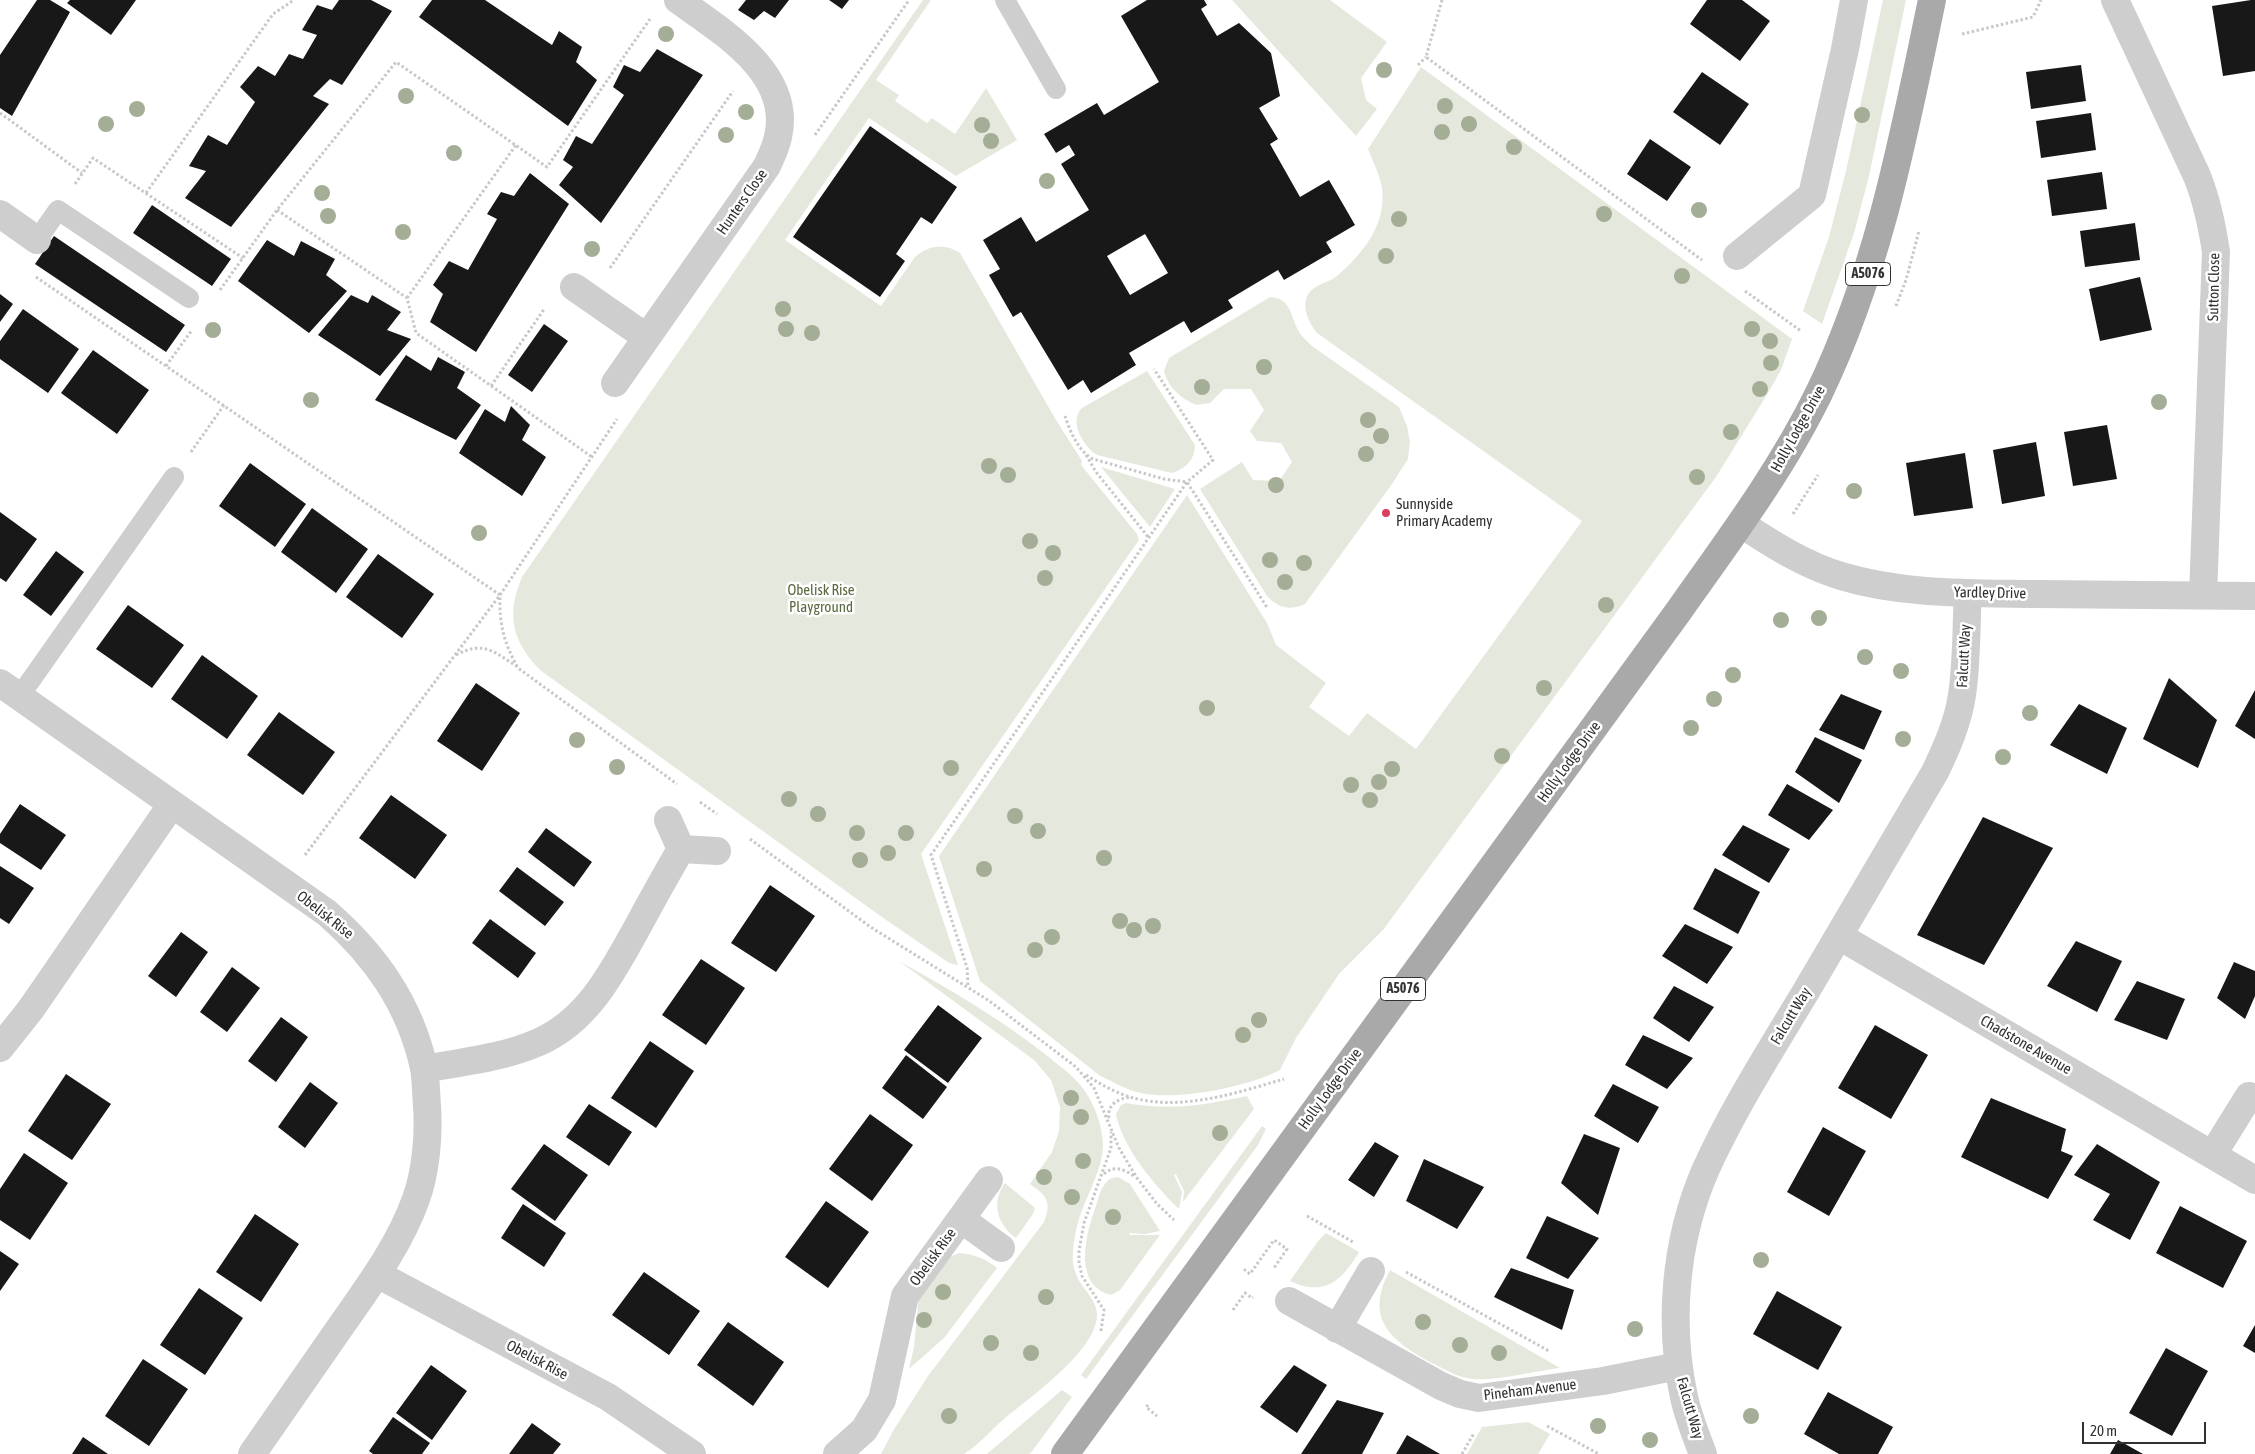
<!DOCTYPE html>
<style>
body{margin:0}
#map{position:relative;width:2255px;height:1454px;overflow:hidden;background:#fff;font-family:"Asap Condensed",sans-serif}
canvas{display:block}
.scale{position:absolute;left:2082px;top:1422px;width:124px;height:22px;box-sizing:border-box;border:2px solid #313131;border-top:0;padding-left:6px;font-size:15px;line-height:18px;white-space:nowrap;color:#313131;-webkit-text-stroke:4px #fff;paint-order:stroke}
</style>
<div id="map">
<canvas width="2255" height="1454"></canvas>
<div class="scale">20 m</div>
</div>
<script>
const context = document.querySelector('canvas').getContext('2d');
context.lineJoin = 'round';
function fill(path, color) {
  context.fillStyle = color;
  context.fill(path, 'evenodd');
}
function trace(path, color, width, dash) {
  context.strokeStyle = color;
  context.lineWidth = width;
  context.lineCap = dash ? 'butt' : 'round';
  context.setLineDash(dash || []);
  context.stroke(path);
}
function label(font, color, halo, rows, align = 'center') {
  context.font = font + ' "Asap Condensed",sans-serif';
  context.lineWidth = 5;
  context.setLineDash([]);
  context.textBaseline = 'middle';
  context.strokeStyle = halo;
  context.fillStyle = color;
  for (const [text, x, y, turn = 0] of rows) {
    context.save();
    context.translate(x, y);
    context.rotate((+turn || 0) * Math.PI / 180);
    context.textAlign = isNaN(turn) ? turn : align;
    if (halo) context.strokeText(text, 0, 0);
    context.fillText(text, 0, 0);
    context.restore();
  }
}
fill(new Path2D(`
 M923,0H931L876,80L899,95L895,101L927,123L932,118L955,134L986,88L1017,140L956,176L869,118L785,240L881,306L915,257C929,245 944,243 960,253L1056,420L1082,461L1081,465L1137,534L1139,540L921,854L958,965L949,963L879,915L540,670C512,641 506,615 522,577Z
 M1232,0H1330L1387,42L1361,78L1366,100L1377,109L1356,136Z
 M1883,0H1906L1869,176L1854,233L1822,324L1803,311L1829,237L1846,171Z
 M1421,67L1792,339L1781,370L1768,393L1716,477L1383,930L1339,974L1296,1038L1280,1070C1248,1087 1176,1101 1141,1093C1126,1090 1113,1082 1099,1075L980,981L939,856L1187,495L1267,623L1276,645L1326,683L1309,707L1349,736L1367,713L1416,749L1582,521L1317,333C1308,322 1298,300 1313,289C1320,283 1330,282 1337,276C1362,254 1387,225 1382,188C1380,175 1373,162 1368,149Z
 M1270,297C1290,298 1290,313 1297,328C1300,335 1306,340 1312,346L1399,407L1407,426L1410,442L1408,459L1392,484L1305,604C1290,611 1278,608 1267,596L1200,489L1242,462L1253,480L1279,481L1292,462L1281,443L1257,441L1250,431L1264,410L1251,389H1224L1210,403L1196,405C1181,398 1168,388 1164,371L1169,358Z
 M1147,371L1195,445C1195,460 1185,469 1172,473L1097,455C1084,447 1068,422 1082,408Z
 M1101,467L1175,489L1150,527Z
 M899,961C951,990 1002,1020 1049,1057C1060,1067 1073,1075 1082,1087C1095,1104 1103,1127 1103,1147C1102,1168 1090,1189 1083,1208C1077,1222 1074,1238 1073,1252C1070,1285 1096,1292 1097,1314C1098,1350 1030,1397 1004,1419C991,1430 979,1445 964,1454H881L893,1431L928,1376L1044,1222C1052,1202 1047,1196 1030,1184L1052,1152L1059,1131L1060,1107L1051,1080L1034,1060Z
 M1247,1096L1254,1109L1183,1202L1184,1191L1176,1174L1174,1175L1182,1192L1179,1209C1155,1186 1122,1147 1116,1114L1121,1105L1126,1103C1170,1111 1204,1105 1247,1096Z
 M1262,1126L1266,1129L1258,1145L1086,1379L1081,1375Z
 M1118,1177L1130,1184L1160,1231L1145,1234L1130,1233L1129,1235H1160L1120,1290L1111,1295C1072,1285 1086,1233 1096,1206C1098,1199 1100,1190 1105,1184C1108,1179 1112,1178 1118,1177Z
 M1005,1183L1035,1208L1033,1214L1016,1238C997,1225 991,1202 1005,1183Z
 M1326,1233L1359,1252C1342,1281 1324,1297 1290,1281L1318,1241Z
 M959,1253C974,1254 986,1259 997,1268L944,1338L909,1369L914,1347L919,1296L947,1258Z
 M1390,1270L1560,1368C1536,1371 1495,1381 1473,1379C1459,1378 1446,1370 1434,1364C1392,1342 1363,1319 1390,1270Z
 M1062,1390L1072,1397L1030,1454H987Z
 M1528,1422L1550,1434L1538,1454H1467L1482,1427Z`), '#e5e9dd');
fill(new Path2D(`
 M37,0H50L70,12L12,116L0,108V55Z
 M70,0H136L111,35L67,3Z
 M339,0H371L392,11L342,85L330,79L313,96L329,104L231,227L185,198L206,171L189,166L208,135L227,145L255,102L240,87L258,66L275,76L289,54L303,59L317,35L302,30L317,5L332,10Z
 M432,0H485L552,45L559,31L582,47L576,62L597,80L568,126L419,17Z
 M746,0H789L775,18L764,11L754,20L738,10Z
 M829,0H849L842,9Z
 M1147,0H1204L1207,5L1201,9L1217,36L1239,23L1271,53L1280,96L1259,108L1278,139L1270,144L1300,197L1329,180L1355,225L1326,242L1332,252L1284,280L1278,270L1228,300L1233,308L1191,333L1184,321L1129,353L1136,365L1091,393L1083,380L1068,390L1021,312L1013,317L989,275L1000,269L983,240L1021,217L1036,242L1089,210L1061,164L1075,155L1069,145L1056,153L1044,134L1097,103L1104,115L1159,82L1121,16ZM1145,234L1168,273L1130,295L1107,256Z
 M1707,0H1742L1770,21L1740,61L1690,24Z
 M2251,0H2255V71L2223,76L2212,6Z
 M657,49L703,75L601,223L559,185L573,167L563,160L576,136L592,144L624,95L613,87L624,65L640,72Z
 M2081,65L2086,101L2031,109L2026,72Z
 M1702,72L1749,104L1720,145L1673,112Z
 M2091,113L2096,150L2041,158L2036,121Z
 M870,126L957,187L932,224L921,217L896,254L905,261L880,297L793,237Z
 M1650,139L1691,167L1667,201L1627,174Z
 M2102,172L2107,209L2052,216L2047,180Z
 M530,173L569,204L476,352L430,322L443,294L433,285L449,261L468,270L497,219L487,214L501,192L514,196Z
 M152,205L231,259L212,286L133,233Z
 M2135,223L2140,260L2085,267L2080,231Z
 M54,236L185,325L166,352L35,264Z
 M267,240L294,256L301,241L335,259L326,275L347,291L309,333L238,281Z
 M2140,277L2152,330L2100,341L2089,289Z
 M0,294L13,304L0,322Z
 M351,295L368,303L372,295L401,312L387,330L411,339L380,376L318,335Z
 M23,309L79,349L48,393L0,359V341Z
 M544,324L568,341L532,392L508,375Z
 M93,350L149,390L117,434L61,393Z
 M406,355L431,371L438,357L465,372L457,388L481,405L456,440L375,400Z
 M511,406L530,425L522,440L546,457L522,496L459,453L485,409L505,422Z
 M2107,425L2117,479L2073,486L2064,432Z
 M2036,442L2045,496L2002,504L1993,450Z
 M1965,453L1973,508L1914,516L1906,463Z
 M250,463L306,504L275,547L219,506Z
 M312,508L368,549L336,593L281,552Z
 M0,512L37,539L6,582L0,578Z
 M56,551L84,572L51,616L23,595Z
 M378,554L434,594L402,638L346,597Z
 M128,605L184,645L152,688L96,649Z
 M202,655L258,696L227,739L171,699Z
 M2169,678L2217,720L2198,768L2143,739Z
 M476,683L520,713L482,771L437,741Z
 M2255,690V739L2235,726Z
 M1841,694L1882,711L1864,750L1819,730Z
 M2079,704L2127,728L2107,774L2050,745Z
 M279,712L335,752L303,795L247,755Z
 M1815,737L1862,760L1839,803L1795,772Z
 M1787,784L1833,810L1809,840L1768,815Z
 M391,795L447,835L415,879L359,838Z
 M20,804L66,835L41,870L0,843V834Z
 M1983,817L2053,848L1984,965L1917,935Z
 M1743,825L1790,849L1769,883L1722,855Z
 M546,828L592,862L574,887L528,852Z
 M0,866L34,888L9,924L0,918Z
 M517,867L564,902L545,926L499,891Z
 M1715,868L1760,892L1738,934L1693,909Z
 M770,885L815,916L776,972L731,943Z
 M490,919L536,953L518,978L472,943Z
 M1685,924L1733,947L1707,984L1662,956Z
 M181,932L208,952L176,997L148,976Z
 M2076,941L2122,961L2097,1012L2047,986Z
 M701,959L745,988L706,1045L662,1015Z
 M2234,962L2255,971V996L2245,1019L2217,998Z
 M232,967L260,988L227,1032L200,1012Z
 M2137,981L2185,999L2167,1040L2114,1020Z
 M1674,986L1714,1007L1689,1042L1653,1018Z
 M938,1005L982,1038L948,1083L904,1050Z
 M281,1017L308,1037L276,1082L248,1061Z
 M1875,1025L1928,1055L1891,1119L1838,1088Z
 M1643,1035L1693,1058L1667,1089L1625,1065Z
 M650,1041L694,1071L656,1128L611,1098Z
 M906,1055L947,1087L923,1119L882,1088Z
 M66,1074L111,1104L72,1160L28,1131Z
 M310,1082L338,1103L305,1148L278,1127Z
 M1613,1084L1659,1107L1638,1143L1594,1116Z
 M1991,1098L2066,1129L2061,1151L2073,1156L2048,1199L1961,1157Z
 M589,1104L632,1132L609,1166L566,1137Z
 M870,1114L913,1145L872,1201L829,1169Z
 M1823,1127L1866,1151L1829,1216L1787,1192Z
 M1584,1134L1620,1148L1598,1215L1561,1183Z
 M1375,1142L1399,1156L1374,1197L1348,1180Z
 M544,1144L588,1175L555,1221L511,1189Z
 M2097,1144L2160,1182L2130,1240L2093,1220L2110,1194L2074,1175Z
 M24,1153L68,1183L30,1240L0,1220V1189Z
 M1424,1159L1484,1187L1457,1229L1406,1201Z
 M826,1201L869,1232L828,1288L785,1257Z
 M523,1204L566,1233L544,1267L501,1238Z
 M2180,1206L2247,1241L2223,1288L2156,1253Z
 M255,1214L299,1244L261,1302L216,1272Z
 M1547,1216L1599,1238L1568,1279L1526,1258Z
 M0,1251L19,1264L0,1291Z
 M1511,1268L1574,1290L1562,1330L1494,1297Z
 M644,1272L700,1311L669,1355L612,1315Z
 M199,1288L243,1318L205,1375L160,1345Z
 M1777,1291L1842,1327L1818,1370L1753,1334Z
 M728,1322L784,1362L753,1406L697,1365Z
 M2255,1325V1353L2243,1346Z
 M2166,1348L2208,1371L2172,1436L2129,1413Z
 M143,1359L188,1389L149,1446L105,1416Z
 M431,1365L467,1391L432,1440L396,1413Z
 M1294,1365L1327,1385L1297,1433L1260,1407Z
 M1828,1392L1893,1427L1878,1454H1839L1804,1434Z
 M1337,1400L1384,1413L1362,1454H1301Z
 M393,1417L430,1443L422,1454H373L369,1451Z
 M532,1423L561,1444L553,1454H509Z
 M1407,1435L1440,1454H1396Z
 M83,1437L108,1454H72Z
 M2118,1440L2143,1454H2110Z`), '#181818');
trace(new Path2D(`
 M1442,0L1426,57L1702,260
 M1962,34L2033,17L2041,0
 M1418,65L1426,57
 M0,113L82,173
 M815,135L909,0
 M75,184L93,158L243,258
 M146,193L273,14L294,0
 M277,210L407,298L416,333L592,457
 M610,268L733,91
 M36,277L500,595C499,624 504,643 518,668L677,784
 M220,290L277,210L396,62L547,167L650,19
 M1745,291L1801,331
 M407,298L516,145
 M1896,306L1906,280L1919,231
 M166,366L192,330
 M491,386L545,308
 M1065,416C1070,431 1078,451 1093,459L1164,479L1187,482L1268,609
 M191,452L224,405
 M1086,455L1096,472L1149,538
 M1793,514L1818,475
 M456,655C484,640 494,652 518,667
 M700,802L717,814
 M750,839L872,928L988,1000L1076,1067L1094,1088L1119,1148L1137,1178L1157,1204L1174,1220
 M305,855L500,595L617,419
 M968,985L967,968L931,855L1187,482L1213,460L1154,369
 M1086,1075C1100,1084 1114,1092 1130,1097C1180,1112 1236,1093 1284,1079
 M1109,1118C1107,1104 1118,1099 1130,1097
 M1104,1174C1114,1165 1124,1169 1134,1176
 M1307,1216L1353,1242
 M1244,1271L1245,1270L1250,1274L1274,1240L1287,1249L1274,1268
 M1406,1272L1549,1351
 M1233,1310L1245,1293L1252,1298L1253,1297
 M1101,1331L1104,1310L1082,1276L1079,1262V1251L1084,1223L1111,1148V1132
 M1148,1405L1146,1407L1157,1416
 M1547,1426L1599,1454
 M1462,1454L1474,1433`), '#c8c8c8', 3, [2.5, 2.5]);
trace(new Path2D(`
 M1005,0L1056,89
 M37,240L58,210L189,298
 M19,697L174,477`), '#cecece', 20);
trace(new Path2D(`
 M2115,0L2197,176C2207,201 2212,225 2216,252L2203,595
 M0,214L37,240
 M1737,256L1812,195L1845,49L1854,0
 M574,287L646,337
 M615,383L767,166C771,157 776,147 778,137C793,73 721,31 678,0
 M1741,524C1772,544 1804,565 1841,576C1904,595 1971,593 2036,594C2109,594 2182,595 2255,596
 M0,683L327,913C375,955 410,1004 424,1068C426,1080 426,1093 427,1106C429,1135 426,1171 416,1199C399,1246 369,1286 341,1326C311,1369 282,1411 252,1454
 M668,820L681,849
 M1839,936L2255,1180
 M0,1048L31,1009L172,804
 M424,1069C462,1062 503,1058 539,1042C588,1021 613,971 638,926C652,900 666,875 681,849L717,851
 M2213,1154L2249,1096
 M961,1219L1001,1248
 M377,1274L608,1397L692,1454
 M1289,1301L1441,1386L1460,1394L1479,1398L1603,1381L1678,1366
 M1337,1329L1371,1271
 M837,1454L864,1430L882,1400L905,1296L989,1180
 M1703,1454C1696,1436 1688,1416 1684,1397C1668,1323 1675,1241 1705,1171C1733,1109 1770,1051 1805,993C1849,919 1892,845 1935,772C1947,747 1958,722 1962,695C1967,662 1966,626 1968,593`), '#cecece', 28);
trace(new Path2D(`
 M1065,1454L1678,612C1728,541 1781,471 1819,393C1879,269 1904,134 1932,0`), '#a9a9a9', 28);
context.fillStyle = '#a4ad96';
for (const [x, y] of [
 [666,34],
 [1384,70],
 [406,96],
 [1445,106],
 [137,109],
 [746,112],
 [1862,115],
 [106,124],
 [1469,124],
 [982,125],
 [1442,132],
 [726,135],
 [991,141],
 [1514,147],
 [454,153],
 [1047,181],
 [322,193],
 [1699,210],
 [1604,214],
 [328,216],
 [1399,219],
 [403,232],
 [592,249],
 [1386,256],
 [1682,276],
 [783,309],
 [786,329],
 [1752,329],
 [213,330],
 [812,333],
 [1770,341],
 [1771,363],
 [1264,367],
 [1202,387],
 [1760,389],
 [311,400],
 [2159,402],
 [1368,420],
 [1731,432],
 [1381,436],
 [1366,454],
 [989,466],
 [1008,475],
 [1697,477],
 [1276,485],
 [1854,491],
 [479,533],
 [1030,541],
 [1053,553],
 [1270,560],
 [1304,563],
 [1045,578],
 [1285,582],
 [1606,605],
 [1819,618],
 [1781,620],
 [1865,657],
 [1901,671],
 [1733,675],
 [1544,688],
 [1714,699],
 [1207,708],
 [2030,713],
 [1691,728],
 [1903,739],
 [577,740],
 [1502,756],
 [2003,757],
 [617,767],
 [951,768],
 [1392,769],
 [1379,782],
 [1351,785],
 [789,799],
 [1370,800],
 [818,814],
 [1015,816],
 [1038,831],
 [857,833],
 [906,833],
 [888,853],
 [1104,858],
 [860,860],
 [984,869],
 [1120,921],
 [1153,926],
 [1134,930],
 [1052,937],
 [1035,950],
 [1259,1020],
 [1243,1035],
 [1071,1098],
 [1081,1117],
 [1220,1133],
 [1083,1161],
 [1044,1177],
 [1072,1197],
 [1113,1217],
 [1761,1260],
 [943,1292],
 [1046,1297],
 [924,1320],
 [1423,1322],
 [1635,1329],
 [991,1343],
 [1460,1345],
 [1031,1353],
 [1499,1353],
 [949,1416],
 [1751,1416],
 [1598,1426],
 [1650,1440]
]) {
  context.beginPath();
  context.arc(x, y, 8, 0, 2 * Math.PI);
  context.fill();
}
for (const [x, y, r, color] of [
 [1386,513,5,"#db3f5e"]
]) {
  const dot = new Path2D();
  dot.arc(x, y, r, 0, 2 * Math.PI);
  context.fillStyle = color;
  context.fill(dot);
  trace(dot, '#fff', 2);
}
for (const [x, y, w] of [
 [1868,274,45],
 [1403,989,45]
]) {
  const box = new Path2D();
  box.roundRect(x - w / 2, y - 11.5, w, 23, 4);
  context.fillStyle = '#fff';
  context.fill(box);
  trace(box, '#313131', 1);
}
label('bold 14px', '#313131', null, [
 ["A5076",1868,274],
 ["A5076",1403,989]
]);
label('15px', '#313131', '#fff', [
 ["Hunters Close",742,202,-55],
 ["Sutton Close",2214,287,-89],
 ["Holly Lodge Drive",1798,429,-61],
 ["Yardley Drive",1990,593,1],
 ["Falcutt Way",1964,656,-87],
 ["Holly Lodge Drive",1569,762,-54],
 ["Obelisk Rise",325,915,38],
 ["Falcutt Way",1791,1016,-59],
 ["Chadstone Avenue",2026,1045,30],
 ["Holly Lodge Drive",1330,1089,-54],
 ["Obelisk Rise",933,1257,-54],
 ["Obelisk Rise",537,1360,28],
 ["Pineham Avenue",1530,1390,-7],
 ["Falcutt Way",1690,1408,74]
]);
label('15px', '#313131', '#fff', [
 ["Sunnyside",1396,504],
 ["Primary Academy",1396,521]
], 'left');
label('15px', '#596a40', '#fff', [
 ["Obelisk Rise",821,590],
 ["Playground",821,607]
]);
</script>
